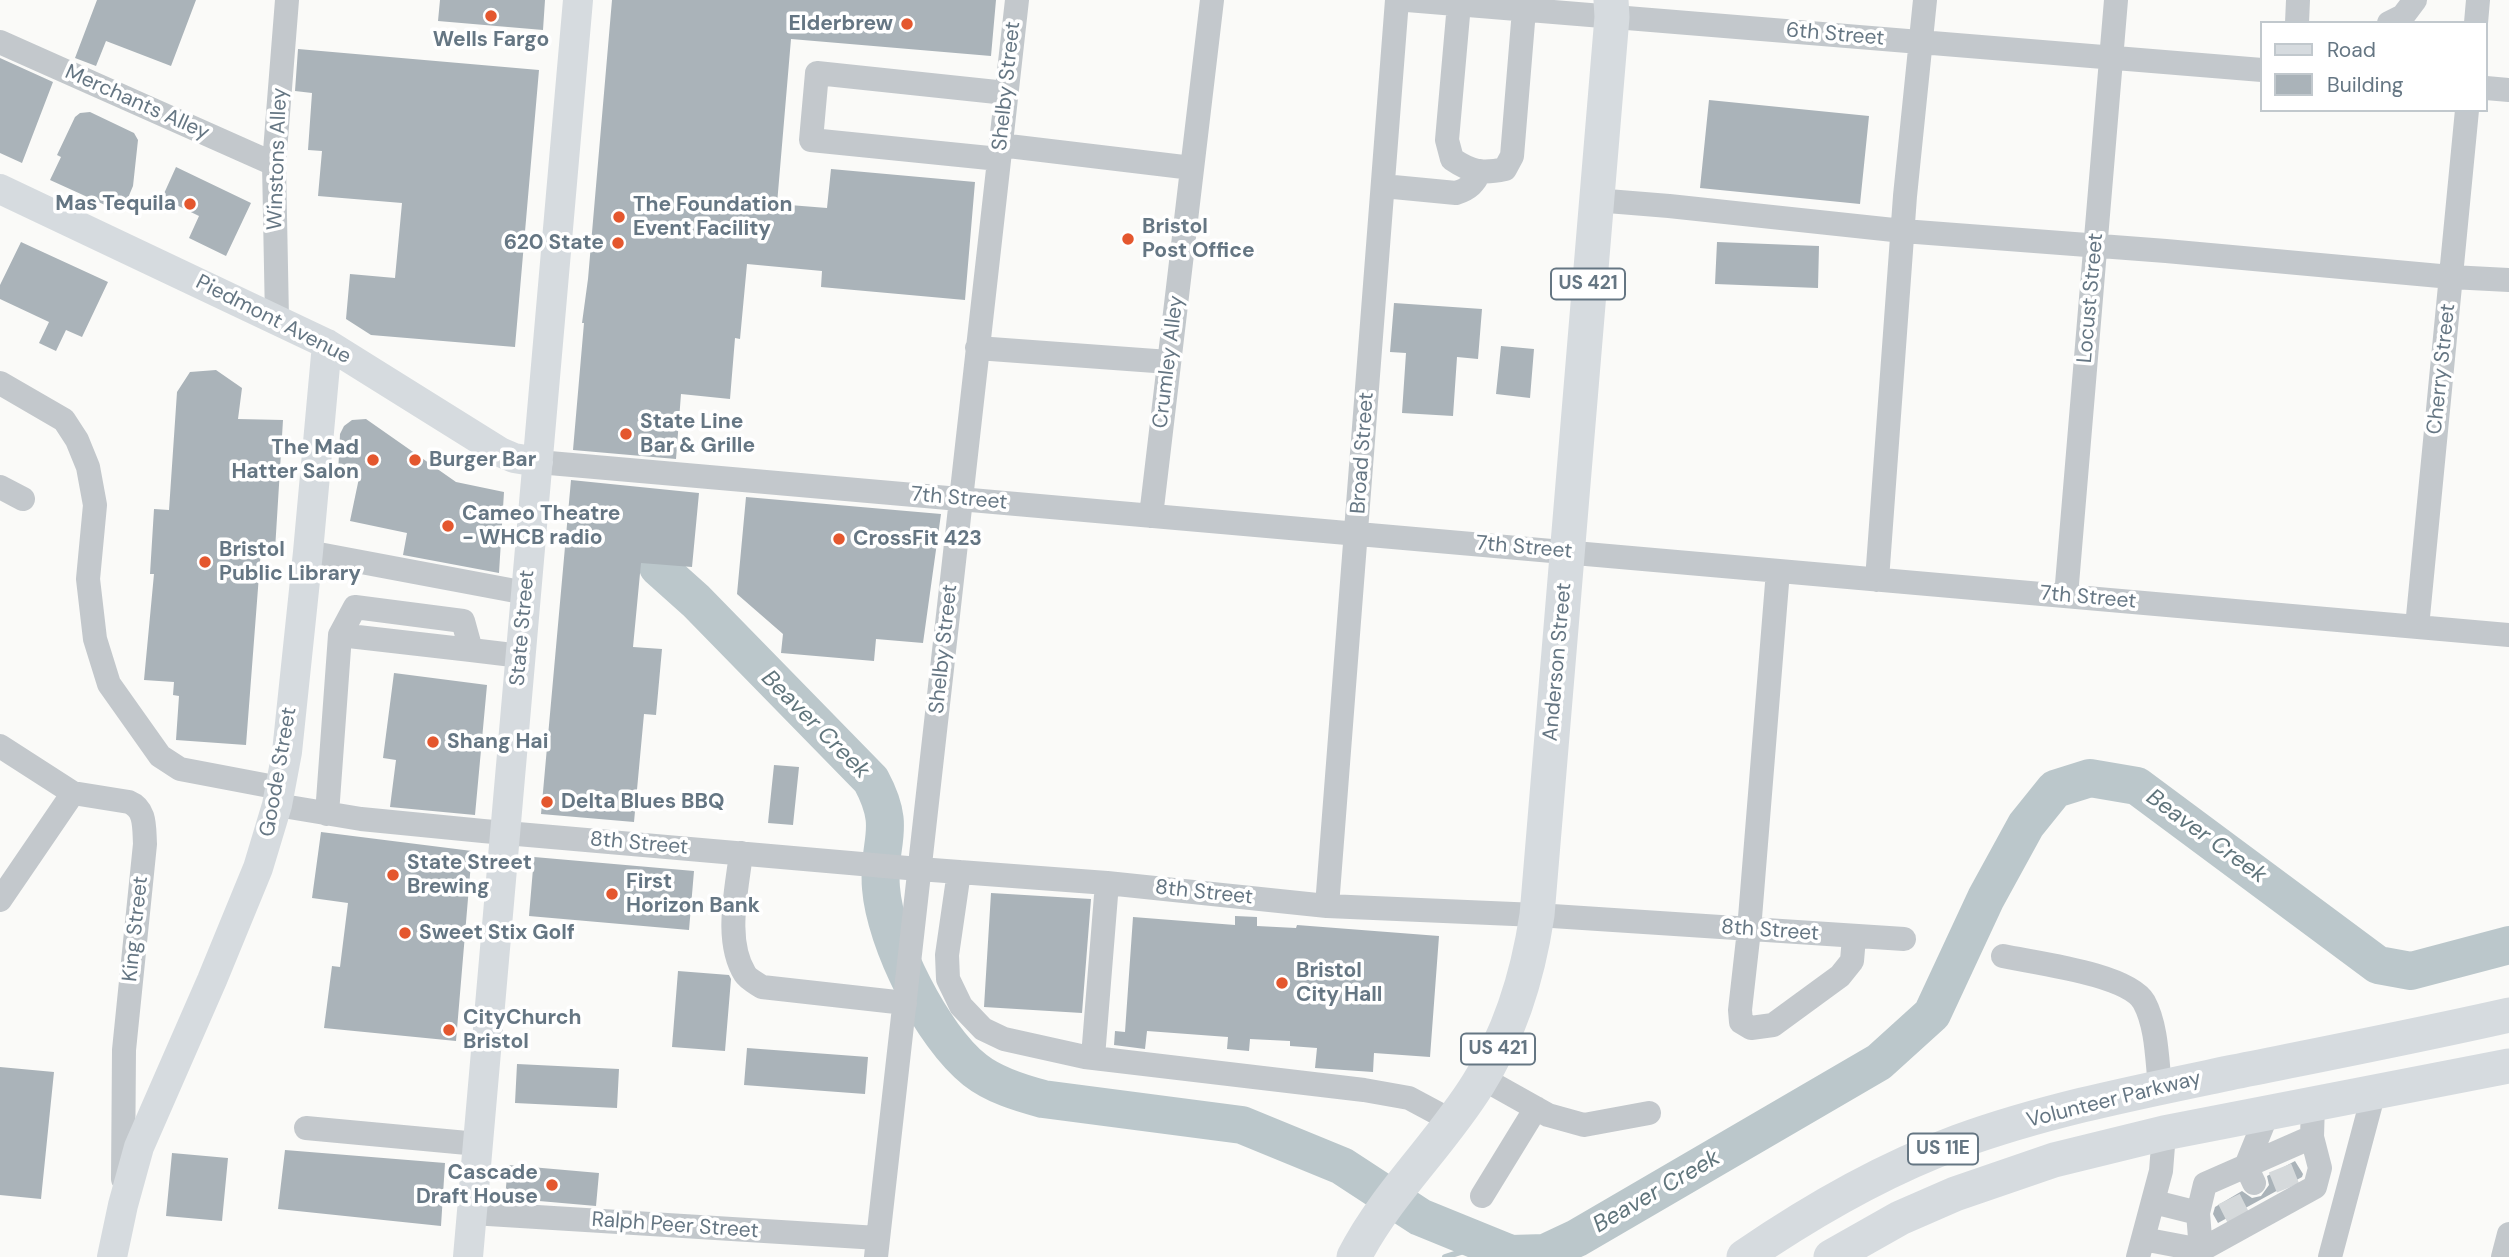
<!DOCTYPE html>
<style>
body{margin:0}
#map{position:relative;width:2509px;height:1257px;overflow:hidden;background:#fafaf8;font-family:"DM Sans",sans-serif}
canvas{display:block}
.legend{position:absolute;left:2260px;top:21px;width:228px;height:91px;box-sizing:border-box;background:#fff;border:2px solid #c1c8cd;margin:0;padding:9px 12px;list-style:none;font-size:21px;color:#657683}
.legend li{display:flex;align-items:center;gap:14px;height:35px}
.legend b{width:35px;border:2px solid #c1c8cd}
</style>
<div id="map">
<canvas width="2509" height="1257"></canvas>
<ul class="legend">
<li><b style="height:9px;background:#d6dbdf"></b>Road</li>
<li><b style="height:19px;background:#aab3b9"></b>Building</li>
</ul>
</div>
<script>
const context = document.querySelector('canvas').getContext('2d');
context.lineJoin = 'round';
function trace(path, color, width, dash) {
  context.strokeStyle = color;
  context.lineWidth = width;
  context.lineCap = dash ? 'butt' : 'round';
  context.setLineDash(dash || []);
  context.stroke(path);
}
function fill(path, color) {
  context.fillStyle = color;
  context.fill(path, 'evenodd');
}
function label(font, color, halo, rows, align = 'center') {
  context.font = font + ' "DM Sans",sans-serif';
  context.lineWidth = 7;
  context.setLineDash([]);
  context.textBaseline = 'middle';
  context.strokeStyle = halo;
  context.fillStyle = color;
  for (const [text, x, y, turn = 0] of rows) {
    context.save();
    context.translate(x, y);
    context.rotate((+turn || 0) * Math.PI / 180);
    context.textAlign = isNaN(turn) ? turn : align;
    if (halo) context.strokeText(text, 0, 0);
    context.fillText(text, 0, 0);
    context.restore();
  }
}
trace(new Path2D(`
 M1445,1257L1486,1244`), '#bbc7cb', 6);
trace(new Path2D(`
 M658,567L696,601L871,780C898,830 877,841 881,888C885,942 932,1036 975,1070C994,1085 1020,1093 1043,1099L1242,1125L1342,1166L1420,1217L1511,1254L1545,1253L1577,1238L1879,1062L1932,1014L1986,898L2026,825L2055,789L2090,778L2137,786L2378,965L2411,971L2509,945`), '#bbc7cb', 38);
fill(new Path2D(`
 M97,0H196L171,66L106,41L96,66L75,58Z
 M440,0H545L543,30L438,21Z
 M612,0H996L991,56L791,39L777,204L827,208L831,169L975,182L965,300L821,287L822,271L747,264L740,339L735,338L730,399L681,394L676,459L573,450L584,323H582L588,279Z
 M298,49L539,70L515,347L371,335L346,319L350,274L395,278L402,203L318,196L322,151L308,150L312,93L295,91Z
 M0,58L53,82L22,163L0,153Z
 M1709,100L1869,116L1860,204L1700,188Z
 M90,112L134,133L138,140L133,186L125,205L116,210L50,180L61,157L57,155L75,117L80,113Z
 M176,167L251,203L226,256L189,238L199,216L162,198Z
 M21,242L108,282L82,337L66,330L56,351L39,343L49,322L0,299V285Z
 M1717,242L1819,246L1818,288L1715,284Z
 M1394,303L1482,309L1478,359L1457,357L1453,416L1402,413L1406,353L1390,352Z
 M1501,346L1534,349L1530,398L1496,394Z
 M216,370L242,388L238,419L283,420L275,550L261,549L246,745L176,740L179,696L173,695L174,682L144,680L154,574H150L154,509L169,510L177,392L190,372Z
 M366,419L456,482L504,492L499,573L403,555L407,533L350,521L359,478L338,474L340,434L344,426L352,420Z
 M571,480L699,493L692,567L641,563L633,647L662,649L656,715L644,714L634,822L541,814Z
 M746,497L941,514L923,643L876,639L874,661L781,653L783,634L737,594Z
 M394,673L487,685L475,815L390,807L396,760L383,758Z
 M774,765L799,767L793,825L768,823Z
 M321,832L472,851L456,1041L324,1028L332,966L340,967L348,903L312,898Z
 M534,857L694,871L689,930L529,916Z
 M991,893L1091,899L1082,1013L984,1007Z
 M1235,916L1257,917V926L1296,928L1297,925L1439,936L1430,1057L1374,1053L1373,1072L1315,1068L1317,1048L1290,1046V1041L1250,1039L1249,1051L1227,1049L1228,1037L1147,1031L1145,1049L1114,1045L1115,1031L1125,1032L1133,917L1235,925Z
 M678,971L729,975L731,979L725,1051L672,1047Z
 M747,1048L868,1057L865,1094L744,1085Z
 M517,1064L619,1069L617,1108L515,1103Z
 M0,1067L54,1072L41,1199L0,1195Z
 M285,1150L445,1163L441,1226L278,1209Z
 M172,1153L228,1158L222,1221L166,1216Z
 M2295,1161L2303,1174L2302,1177L2218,1223L2213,1214L2215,1207L2242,1191L2252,1198L2261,1196L2269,1185L2267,1176Z
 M508,1165L599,1173L596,1206L505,1198Z`), '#aab3b9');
trace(new Path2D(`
 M2280,1168L2288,1188
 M2229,1199L2238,1217`), '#d5d9db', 24, [24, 12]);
trace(new Path2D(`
 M1407,0L2262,70
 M1459,4L1447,140L1452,159C1471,172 1482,174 1505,169L1512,156L1524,10
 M2297,23L2298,0
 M2389,23L2403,16L2415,0
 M2476,23L2478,0
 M0,42L274,164
 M2486,88L2509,90
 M1000,145L1192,168
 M999,159L811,140L817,73L1006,93
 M1383,186L1456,193C1469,189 1475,183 1480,171
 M1595,200L1669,206L1903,231L2166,251L2451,277L2509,280
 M277,319L274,164L287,0
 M977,348L1169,362
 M0,383L64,420L77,440L88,467L95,505L88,579L95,639L109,684L160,756L180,769L280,788
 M538,462L2509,635
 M0,487L23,499
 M1151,516L1212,0
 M308,552L526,593
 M1778,571L1749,930L1740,1010L1741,1022L1751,1028L1773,1025L1840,976L1852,961L1854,937
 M1877,580L1905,196L1925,0
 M2066,596L2116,0
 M2417,627L2467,110
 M471,650L521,656
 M0,746L73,793L129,802C146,809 144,827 145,844L124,1050L123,1179
 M277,805L361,819L483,831L919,869L1107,883L1327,906L1537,915L1904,939
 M327,814L340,635L355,607L463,621L471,650L340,635
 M741,853C737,890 724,940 745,974C748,979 756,983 762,987L905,1003
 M959,872L947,955L948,979L961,1006L983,1029L1004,1039L1085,1057L1364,1090L1409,1098L1452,1121
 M0,900L73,793
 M1327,906L1397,0
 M2003,956C2035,963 2128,974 2144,1002C2157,1026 2157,1060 2160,1087
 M1093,1057L1107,883
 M1482,1078L1548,1115L1584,1125L1649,1113
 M306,1128L478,1144
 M2254,1183L2246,1166L2268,1112
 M1482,1196L1536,1108
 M2154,1202L2198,1213
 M472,1213L878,1238
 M2143,1239L2201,1250L2315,1187L2320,1168L2312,1137L2313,1104
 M2201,1250L2198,1213L2205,1184L2312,1137
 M876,1257L1017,0
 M2138,1257L2161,1171L2164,1133
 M2330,1257L2374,1092
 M2503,1257L2509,1234`), '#c3c8cc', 24);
trace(new Path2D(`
 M0,189L327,344L500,452L514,458L538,462
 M112,1257L123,1205L139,1147L212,980L258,868L277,805L287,752L308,552L327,344
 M468,1257L578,0`), '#d6dbdf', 30);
trace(new Path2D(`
 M1354,1257C1386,1194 1441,1144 1478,1084C1511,1032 1528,975 1537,915L1612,17L1611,0
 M1744,1257C1811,1211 1882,1170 1958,1142C2046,1110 2138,1092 2229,1073C2323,1054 2416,1036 2509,1015
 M1831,1257L1900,1218L1955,1194L2054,1160L2164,1133L2509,1066`), '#d6dbdf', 35);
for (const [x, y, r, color] of [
 [491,16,7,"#e4572e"],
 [907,24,7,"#e4572e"],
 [190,204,7,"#e4572e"],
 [619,217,7,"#e4572e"],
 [1128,239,7,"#e4572e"],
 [618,243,7,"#e4572e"],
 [626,434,7,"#e4572e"],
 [373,460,7,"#e4572e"],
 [415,460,7,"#e4572e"],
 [448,526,7,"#e4572e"],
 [839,539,7,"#e4572e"],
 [205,562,7,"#e4572e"],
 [433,742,7,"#e4572e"],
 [547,802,7,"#e4572e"],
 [393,875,7,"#e4572e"],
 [612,894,7,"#e4572e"],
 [405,933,7,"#e4572e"],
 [1282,983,7,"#e4572e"],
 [449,1030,7,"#e4572e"],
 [552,1185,7,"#e4572e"]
]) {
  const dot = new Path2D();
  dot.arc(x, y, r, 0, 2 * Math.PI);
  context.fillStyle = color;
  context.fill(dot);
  trace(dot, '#fff', 2.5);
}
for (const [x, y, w] of [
 [1588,284,74],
 [1498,1049,74],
 [1943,1149,70]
]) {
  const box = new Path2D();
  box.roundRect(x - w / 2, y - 15.5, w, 31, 5);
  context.fillStyle = '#fff';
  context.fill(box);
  trace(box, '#657683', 2);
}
label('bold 19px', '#657683', null, [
 ["US 421",1588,284],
 ["US 421",1498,1049],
 ["US 11E",1943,1149]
]);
label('bold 21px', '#657683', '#fff', [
 ["Elderbrew",893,24,"right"],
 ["Wells Fargo",491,40,"center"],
 ["Mas Tequila",176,204,"right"],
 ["The Foundation",633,205],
 ["Event Facility",633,229],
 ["Bristol",1142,227],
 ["Post Office",1142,251],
 ["620 State",604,243,"right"],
 ["State Line",640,422],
 ["Bar & Grille",640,446],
 ["The Mad",359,448,"right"],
 ["Hatter Salon",359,472,"right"],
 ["Burger Bar",429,460],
 ["Cameo Theatre",462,514],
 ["- WHCB radio",462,538],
 ["CrossFit 423",853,539],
 ["Bristol",219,550],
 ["Public Library",219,574],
 ["Shang Hai",447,742],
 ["Delta Blues BBQ",561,802],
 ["State Street",407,863],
 ["Brewing",407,887],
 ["First",626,882],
 ["Horizon Bank",626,906],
 ["Sweet Stix Golf",419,933],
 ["Bristol",1296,971],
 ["City Hall",1296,995],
 ["CityChurch",463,1018],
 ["Bristol",463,1042],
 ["Cascade",538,1173,"right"],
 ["Draft House",538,1197,"right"]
], 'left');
label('21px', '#657683', '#fff', [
 ["6th Street",1835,35,5],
 ["Shelby Street",1007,86,-84],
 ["Merchants Alley",137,103,24],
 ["Winstons Alley",278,159,-88],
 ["Locust Street",2091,298,-85],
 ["Piedmont Avenue",273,320,27],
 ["Crumley Alley",1169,362,-83],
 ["Cherry Street",2442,369,-84],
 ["Broad Street",1363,453,-86],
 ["7th Street",959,499,5],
 ["7th Street",1524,548,5],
 ["7th Street",2088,598,5],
 ["State Street",523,628,-85],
 ["Shelby Street",944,649,-84],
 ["Anderson Street",1558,662,-85],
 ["Goode Street",279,772,-80],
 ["8th Street",639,844,5],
 ["8th Street",1204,893,6],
 ["King Street",136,929,-84],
 ["8th Street",1770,931,4],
 ["Volunteer Parkway",2114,1100,-14],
 ["Ralph Peer Street",675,1226,4]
]);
label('italic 23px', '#60757c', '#fff', [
 ["Beaver Creek",815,725,45],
 ["Beaver Creek",2206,837,36],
 ["Beaver Creek",1657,1192,-30]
]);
</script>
